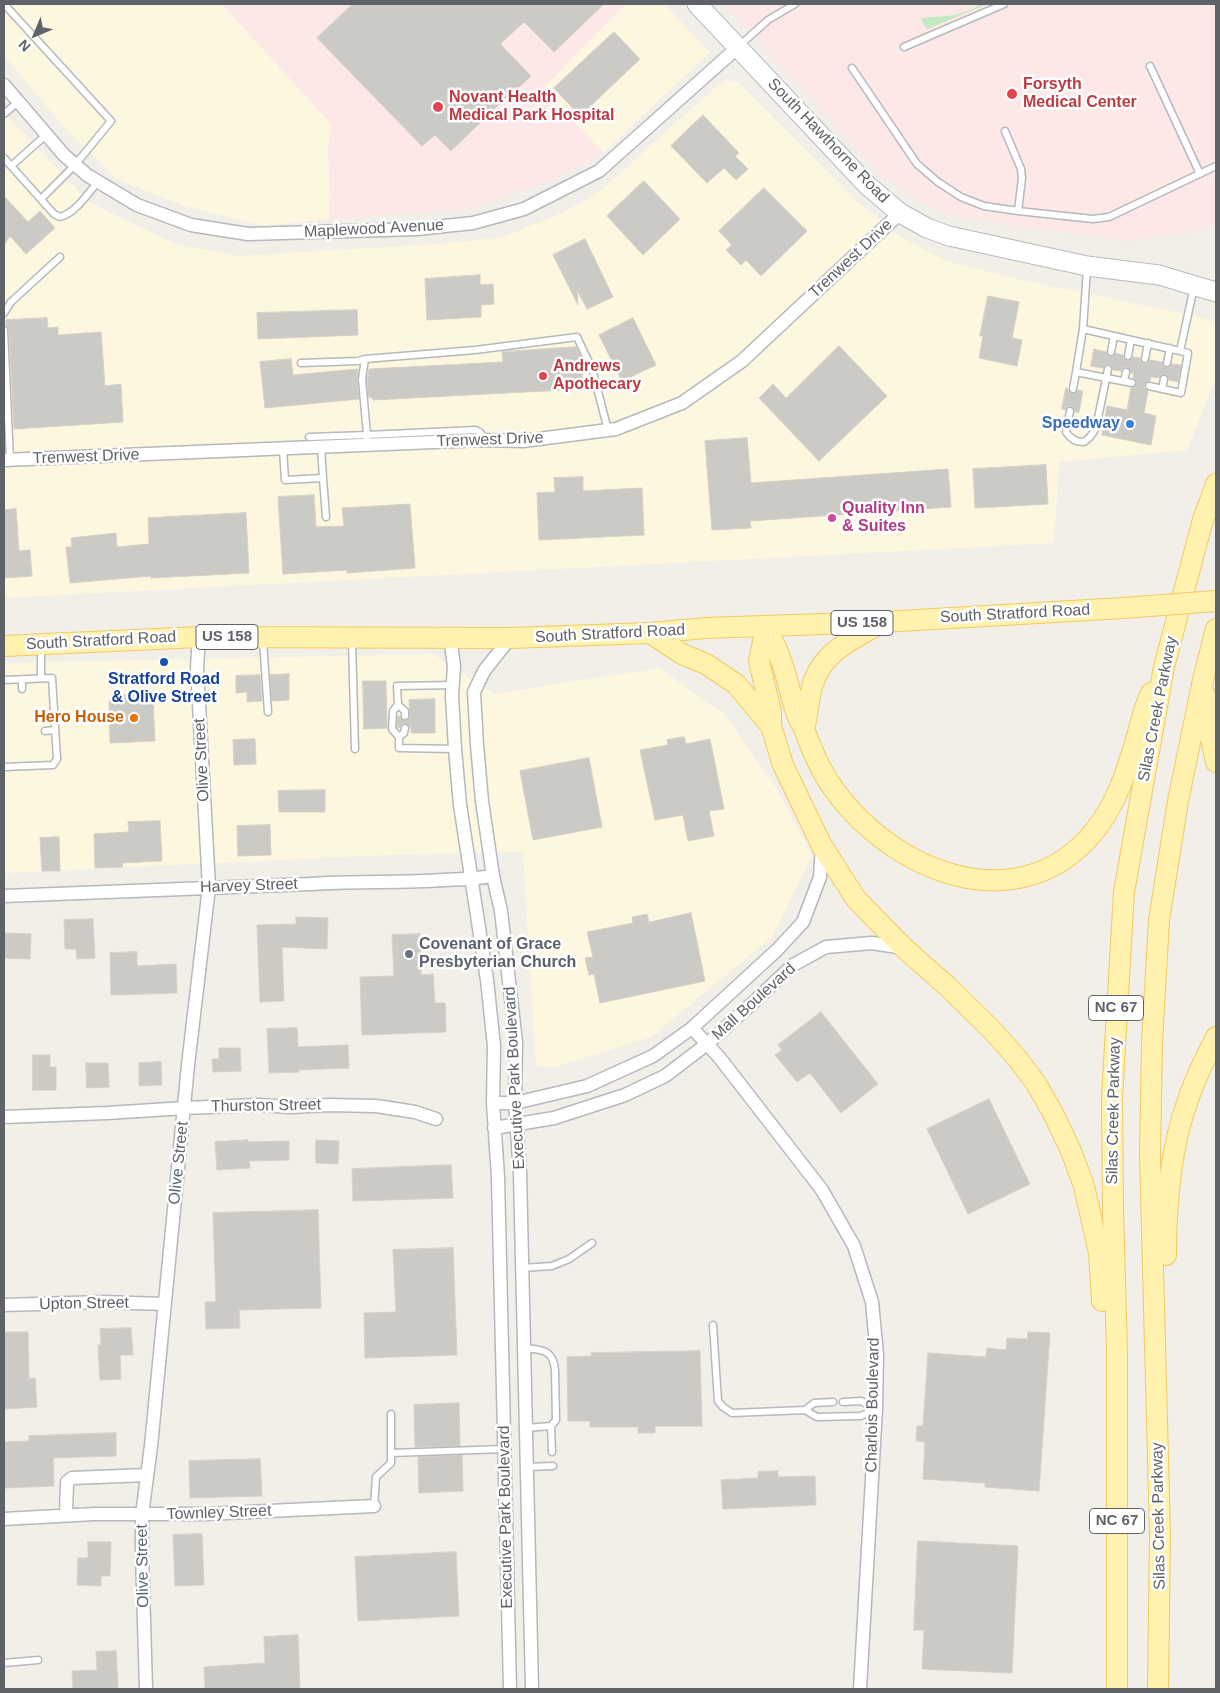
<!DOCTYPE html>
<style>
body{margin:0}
#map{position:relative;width:1220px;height:1693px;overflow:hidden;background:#f1efe8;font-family:Helvetica,sans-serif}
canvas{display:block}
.frame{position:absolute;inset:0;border:5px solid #5f6368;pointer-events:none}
.north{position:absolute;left:10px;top:10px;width:50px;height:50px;-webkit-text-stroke:4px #fff;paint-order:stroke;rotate:225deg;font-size:14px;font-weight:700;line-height:20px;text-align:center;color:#5f6368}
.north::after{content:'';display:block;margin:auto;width:18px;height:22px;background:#5f6368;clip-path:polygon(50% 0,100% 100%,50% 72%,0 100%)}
</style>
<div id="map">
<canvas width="1220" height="1693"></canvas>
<div class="frame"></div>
<div class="north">N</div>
</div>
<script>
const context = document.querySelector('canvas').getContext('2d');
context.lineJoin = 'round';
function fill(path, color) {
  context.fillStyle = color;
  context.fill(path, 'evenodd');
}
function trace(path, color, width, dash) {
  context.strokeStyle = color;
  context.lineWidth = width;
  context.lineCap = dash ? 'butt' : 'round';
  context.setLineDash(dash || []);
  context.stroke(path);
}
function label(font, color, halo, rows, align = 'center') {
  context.font = font + ' Helvetica,sans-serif';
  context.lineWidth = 5;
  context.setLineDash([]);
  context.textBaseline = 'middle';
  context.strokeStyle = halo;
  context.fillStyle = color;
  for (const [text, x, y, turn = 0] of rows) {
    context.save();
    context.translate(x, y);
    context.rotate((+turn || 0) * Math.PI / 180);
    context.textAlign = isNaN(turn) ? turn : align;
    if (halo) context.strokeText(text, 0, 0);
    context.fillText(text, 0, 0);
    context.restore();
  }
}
fill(new Path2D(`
 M4,4H222L332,125L328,149L330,195L329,219L265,226L184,206L117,179L63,126L4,55Z
 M626,4H664L710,52L603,153L543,88Z
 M727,80L738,82L857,202L902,238L946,261L1013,278L1208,319L1216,323V377L1187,450L1059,462L1054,543L4,598V113L89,202L176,244L239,256L453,243L503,237L564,212L600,191L716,87Z
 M433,654L494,694L659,668L724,714L777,789L812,856L772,937L651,1037L555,1067L536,1066L523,852L386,855L4,873V663Z`), '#fef7e0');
fill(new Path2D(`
 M222,4H626L543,88L603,153L557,178L470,209L329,219L330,195L328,149L332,125Z
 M725,4H1216V223L1185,234L1128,241L953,217L913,197L880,174Z`), '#fce8e6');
fill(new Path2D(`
 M981,4H987L928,29L925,27L921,18C944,16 961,17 981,4Z`), '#c5e8c5');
const building = new Path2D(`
 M353,4H604L554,52L524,22L500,44L531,76L513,93L512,92L451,151L435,135L422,146L317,38Z
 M614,32L640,59L580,116L554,88Z
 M703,115L739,153L735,156L748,169L736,180L724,168L707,183L671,146Z
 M644,181L680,219L643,255L607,216Z
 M764,188L807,231L761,276L746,260L741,265L726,250L732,245L719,231Z
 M4,196L28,222L40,211L55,228L26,254L10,236L4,245Z
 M585,239L613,297L587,309L577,290L578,305L553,255Z
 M480,275V285L493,284L494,304L481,305V317L427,320L425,279Z
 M988,296L1019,302L1012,338L1022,340L1017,366L979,358L983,336H980Z
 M357,310L358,335L258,339L257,313Z
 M47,318L48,328L58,327V335L101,332L105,386L121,384L123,422L14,429L9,330L6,326V320Z
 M633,318L656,365L622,381L599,335Z
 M839,346L887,396L819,461L759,398L773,384L786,398Z
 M576,347L581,357L583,389L373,400L372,397L369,398L367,379L369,369L503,362L502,352Z
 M1094,349L1106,352L1110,357L1113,356L1116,353L1123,355L1124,358L1127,361L1130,360L1133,357L1140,358V361L1144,364H1147L1150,360L1162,362L1163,366L1167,368L1170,367L1172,364L1181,365L1178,382L1169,380L1168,376L1163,374L1159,378L1151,377L1150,381L1144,384V388L1148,391L1144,413L1156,416L1151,445L1102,435L1107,406L1127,410L1131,388L1135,387L1137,382L1133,378L1134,373H1131L1128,367H1124L1121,371L1113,370L1112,366L1109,364L1103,368L1091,366Z
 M291,359L293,375L358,369L357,379L359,399L265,408L260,362Z
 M1066,388L1072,394L1075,393L1078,390L1083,391L1079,412H1075L1071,406H1068L1065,410L1062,409Z
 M747,438L751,483L948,469L951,507L750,521L751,528L712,530L705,441Z
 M1046,465L1048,504L975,508L973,469Z
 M583,477V491L642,488L644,535L539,540L537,493L555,492L554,478Z
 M314,495L316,527L344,526L342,508L410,504L415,568L347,573V570L283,574L278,497Z
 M16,509L19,551L30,550L32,576L4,578V510Z
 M246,513L249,573L151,578V576L70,583L66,547H72L71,538L116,533L117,547L149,544L148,518Z
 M289,674V700L272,701L270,675Z
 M260,675L262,701L247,702V692L236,693V676Z
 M363,681H386L387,728L364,729Z
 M148,694L153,699L155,741L110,743L109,702L115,695Z
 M435,699V733H411V728L405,723L402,724L400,728L397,727L398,716H400L405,721L410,718L409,700Z
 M684,737L686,744L710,739L724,809L709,811L714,836L688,841L683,815L655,820L640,750L668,745L667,740Z
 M255,739L256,764L234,765L233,740Z
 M589,758L602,827L533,840L520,771Z
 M325,790V812H279L278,791Z
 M160,821L162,861L122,863L123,867L95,868L94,834L129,832L128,822Z
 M270,825L271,855L238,856L237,826Z
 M59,837L60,871H42L40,838Z
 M691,913L705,981L600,1003L594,974L589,975L585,958L593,957L587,932L633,923L632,917L647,914L649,922Z
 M296,917L328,918L327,949L282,947L284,1001L260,1002L257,925L296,924Z
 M93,919L95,958L77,959L76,949H65L64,920Z
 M4,933L31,934L30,959L4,958Z
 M420,934L421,975L433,974L435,1003H445L446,1032L362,1035L360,977L394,976L392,935Z
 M137,952V966L176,964L177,993L111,995L110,953Z
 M821,1012L878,1084L841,1113L810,1073L797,1082L775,1055L782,1050L778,1045Z
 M297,1028L298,1047L348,1045L349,1068L299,1070V1072L269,1073L267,1029Z
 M219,1048H240L241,1071L213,1072L212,1059H219Z
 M33,1055H50V1067H56V1090H33Z
 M161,1062L162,1085L139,1086V1063Z
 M86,1063H108L109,1087L87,1088Z
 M989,1099L1030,1184L968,1214L927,1129Z
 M248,1140V1142L289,1141V1160L249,1161L250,1168L217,1170L215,1142Z
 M316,1140L339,1141L338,1164L316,1163Z
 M451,1165L453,1198L353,1201L352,1169Z
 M318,1210L321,1308L239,1310L240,1328L206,1329L205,1302H216L213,1213Z
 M453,1248L457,1355L365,1358L364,1313L396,1312L393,1250Z
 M131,1328L133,1355H120L121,1379L100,1380L98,1345H101L100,1329Z
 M5,1332H28L29,1379L35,1378L37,1407L4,1409Z
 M1028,1332L1050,1333L1039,1491L985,1487V1483L923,1479L925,1442L916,1441L917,1426H923L928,1353L986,1357L987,1348L1006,1350L1007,1338L1027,1339Z
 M700,1351L702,1426H655V1433H638V1427H590V1421H568L567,1357L592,1356L591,1353Z
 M459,1403L460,1446L415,1447L414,1405Z
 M116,1433V1456L53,1458L54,1486L4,1488V1442L29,1441V1436Z
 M462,1455L463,1491L419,1493L418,1457Z
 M260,1459L262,1496L190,1498L189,1461Z
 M778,1471V1477L815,1476L816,1505L723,1509L721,1480L758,1478V1472Z
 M202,1534L204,1585L175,1586L173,1535Z
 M918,1541L1018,1546L1012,1673L922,1669L924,1630H914Z
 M88,1542H111L110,1576H101V1586L77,1585L78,1558H88Z
 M456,1552L459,1616L358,1621L355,1557Z
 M298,1635L300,1689H205L204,1667L265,1663L264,1637Z
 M116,1651L118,1689H73L72,1671L97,1670L96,1652Z`);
fill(building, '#cccac5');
trace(building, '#d6d1c6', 1);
const service = new Path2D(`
 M4,4L111,121L75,165L41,199
 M739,46L768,20L795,4
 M904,47L1004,4
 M1150,66L1200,174
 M852,68L917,164L938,182L961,197L984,206L1018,211L1093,219L1109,217L1216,166
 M4,114L18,102
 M1005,131L1021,169L1022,178L1018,211
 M4,158L54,214L60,217C76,213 87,194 98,182
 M11,166L46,135
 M1087,269L1083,329L1180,351L1194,287
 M4,313L11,302L60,257
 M1083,329L1076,372L1132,383
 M4,330L10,460
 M1111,352L1114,336
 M1128,356L1131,340
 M1145,359L1148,343
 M301,363L358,361L365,359
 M1167,363L1170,348
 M1124,381L1126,372
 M1149,386L1181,393L1188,353L1180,351
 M1073,389L1076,372
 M1162,389L1164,379
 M1070,411L1066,432C1071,439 1075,442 1084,442L1090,437L1096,428L1108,369
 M309,437L367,435L362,379L365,359L475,350L577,337L592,369L608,430
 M367,437V435L476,430L481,433L482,440
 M283,449L285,480L323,478L321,447
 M323,478L326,517
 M263,641L268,712
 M352,641L355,749
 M41,647V678
 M22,679V689
 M4,680L52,678L57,759L53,765L4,767
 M453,685L397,686L398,705L393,711L392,729L399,737V748L455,749
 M398,705L405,711V716
 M45,731L55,730
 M399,737L404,733L405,728
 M522,1268L552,1266L569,1259L592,1243
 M713,1325L718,1401L723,1407L732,1413L805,1410L817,1417L861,1416L876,1409
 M525,1348C542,1350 553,1349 555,1370L556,1420L551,1426L526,1428
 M843,1402L861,1401L876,1409
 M805,1410L814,1403L833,1402
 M551,1426L552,1452
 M391,1453L504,1449
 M527,1467L553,1466
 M374,1506L376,1477L391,1463V1414
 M4,1663L38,1660`);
const minor = new Path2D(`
 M4,85L64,155L87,175L137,205L191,225L248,234L417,229L473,223L524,209L599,171L738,47
 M4,460L482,440L523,441L616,429L682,403L742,361L900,213
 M450,637L454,666L452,696L455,749L460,805L487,980L494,1046L493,1103L498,1177L510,1689
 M510,638L484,671L474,692L477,745L482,801L493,876L501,911L516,1042L515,1103L520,1173L532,1689
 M4,896L310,884C355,881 399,883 444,880C462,879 475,879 493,876
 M692,1028L719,1057L822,1190L854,1246L872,1302L877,1355L876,1409L860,1689
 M493,1103H515L587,1086L653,1056L692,1028L777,950L803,922L820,877L822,846
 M4,1117L107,1113L185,1108L258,1105L291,1107L328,1105L376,1106L415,1112L436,1119
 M494,1128L554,1118L625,1095L665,1076L707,1044L756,1000L793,965L826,947L872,943L904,948
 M4,1305L102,1302L165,1304
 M66,1515L67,1482L72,1478L146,1475
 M4,1519L94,1514H206L374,1506
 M146,1689L142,1554V1515L151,1446L188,1065L209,887L197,668L199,637`);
const secondary = new Path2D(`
 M697,4L868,186L900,213L927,228L949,236L1087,266L1159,275L1216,292`);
const primary = new Path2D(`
 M766,627L759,661L771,712V726L783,765L822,846L856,899L904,948L947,986L991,1029L1017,1058L1035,1082L1053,1113L1071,1151L1084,1186L1099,1253L1102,1301
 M766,627C770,637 777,647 780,658C787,675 790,694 796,712C798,718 801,723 804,729C810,744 815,759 824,774C878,866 1017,930 1096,829C1116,804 1126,773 1135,743C1140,726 1143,710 1151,693
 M650,633L682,654L706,664L736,684L771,726
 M4,646L199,637L510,638L650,633L705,628L883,622L1123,608
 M1205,695L1209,729L1216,762
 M804,729C808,715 808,701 812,687C821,652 852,640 881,623
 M1166,1255C1166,1203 1170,1149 1188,1100C1195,1078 1206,1057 1216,1037
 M1117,1689V1353L1113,1209L1112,1097L1124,892L1164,667L1202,523L1216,484
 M1158,1689L1160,1535L1150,1153L1152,1042L1159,920L1178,801L1203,680L1216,629`);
trace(service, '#b5b8bc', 9);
trace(minor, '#b5b8bc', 15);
trace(secondary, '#b6babf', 21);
trace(primary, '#f2c960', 22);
trace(service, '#fff', 6);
trace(minor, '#fff', 12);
trace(secondary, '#fff', 19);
trace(primary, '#fff2af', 20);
const primaryBridge = new Path2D(`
 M1123,608L1216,601`);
trace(primaryBridge, '#f2c960', 22, []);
trace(primaryBridge, '#fff2af', 20);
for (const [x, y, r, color] of [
 [1012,94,6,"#e0444e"],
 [438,107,6,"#e0444e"],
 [543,376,5,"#e0444e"],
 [1130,424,5,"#3f7fe0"],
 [832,518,5,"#d1479c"],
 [164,662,5,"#1a4fb4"],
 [134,718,5,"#e8710a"],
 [409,954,5,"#6b7280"]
]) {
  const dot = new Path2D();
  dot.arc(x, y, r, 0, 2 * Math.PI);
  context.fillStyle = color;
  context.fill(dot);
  trace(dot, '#fff', 2);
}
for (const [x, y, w] of [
 [862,623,62],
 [227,637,62],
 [1116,1008,55],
 [1117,1521,55]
]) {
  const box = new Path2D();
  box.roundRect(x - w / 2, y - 12.5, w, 25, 4);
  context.fillStyle = '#fff';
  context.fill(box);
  trace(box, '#5f6368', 1);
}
label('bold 15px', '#5f6368', null, [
 ["US 158",862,623],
 ["US 158",227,637],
 ["NC 67",1116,1008],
 ["NC 67",1117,1521]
]);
label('bold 16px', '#be3a42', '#fff', [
 ["Forsyth",1023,85],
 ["Medical Center",1023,103],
 ["Novant Health",449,98],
 ["Medical Park Hospital",449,116],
 ["Andrews",553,367],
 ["Apothecary",553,385]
], 'left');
label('16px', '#5f6368', '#fff', [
 ["South Hawthorne Road",828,141,46],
 ["Maplewood Avenue",374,229,-3],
 ["Trenwest Drive",851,259,-43],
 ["Trenwest Drive",490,440,-2],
 ["Trenwest Drive",86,457,-2],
 ["South Stratford Road",1015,614,-3],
 ["South Stratford Road",610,634,-3],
 ["South Stratford Road",101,641,-3],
 ["Silas Creek Parkway",1158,709,-79],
 ["Olive Street",202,760,-93],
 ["Harvey Street",249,886,-2],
 ["Mall Boulevard",754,1002,-42],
 ["Executive Park Boulevard",515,1078,-93],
 ["Thurston Street",266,1106,-1],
 ["Silas Creek Parkway",1114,1111,-89],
 ["Olive Street",179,1163,-84],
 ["Upton Street",84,1304,-1],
 ["Charlois Boulevard",873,1405,-89],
 ["Townley Street",219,1513,-2],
 ["Silas Creek Parkway",1159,1516,-91],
 ["Executive Park Boulevard",506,1517,-91],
 ["Olive Street",143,1566,-91]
]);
label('bold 16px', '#366cbe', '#fff', [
 ["Speedway",1120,424]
], 'right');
label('bold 16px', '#b23c85', '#fff', [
 ["Quality Inn",842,509],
 ["& Suites",842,527]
], 'left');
label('bold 16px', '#164399', '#fff', [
 ["Stratford Road",164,680],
 ["& Olive Street",164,698]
]);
label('bold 16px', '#c56008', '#fff', [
 ["Hero House",124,718]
], 'right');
label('bold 16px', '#5b616d', '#fff', [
 ["Covenant of Grace",419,945],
 ["Presbyterian Church",419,963]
], 'left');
</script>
